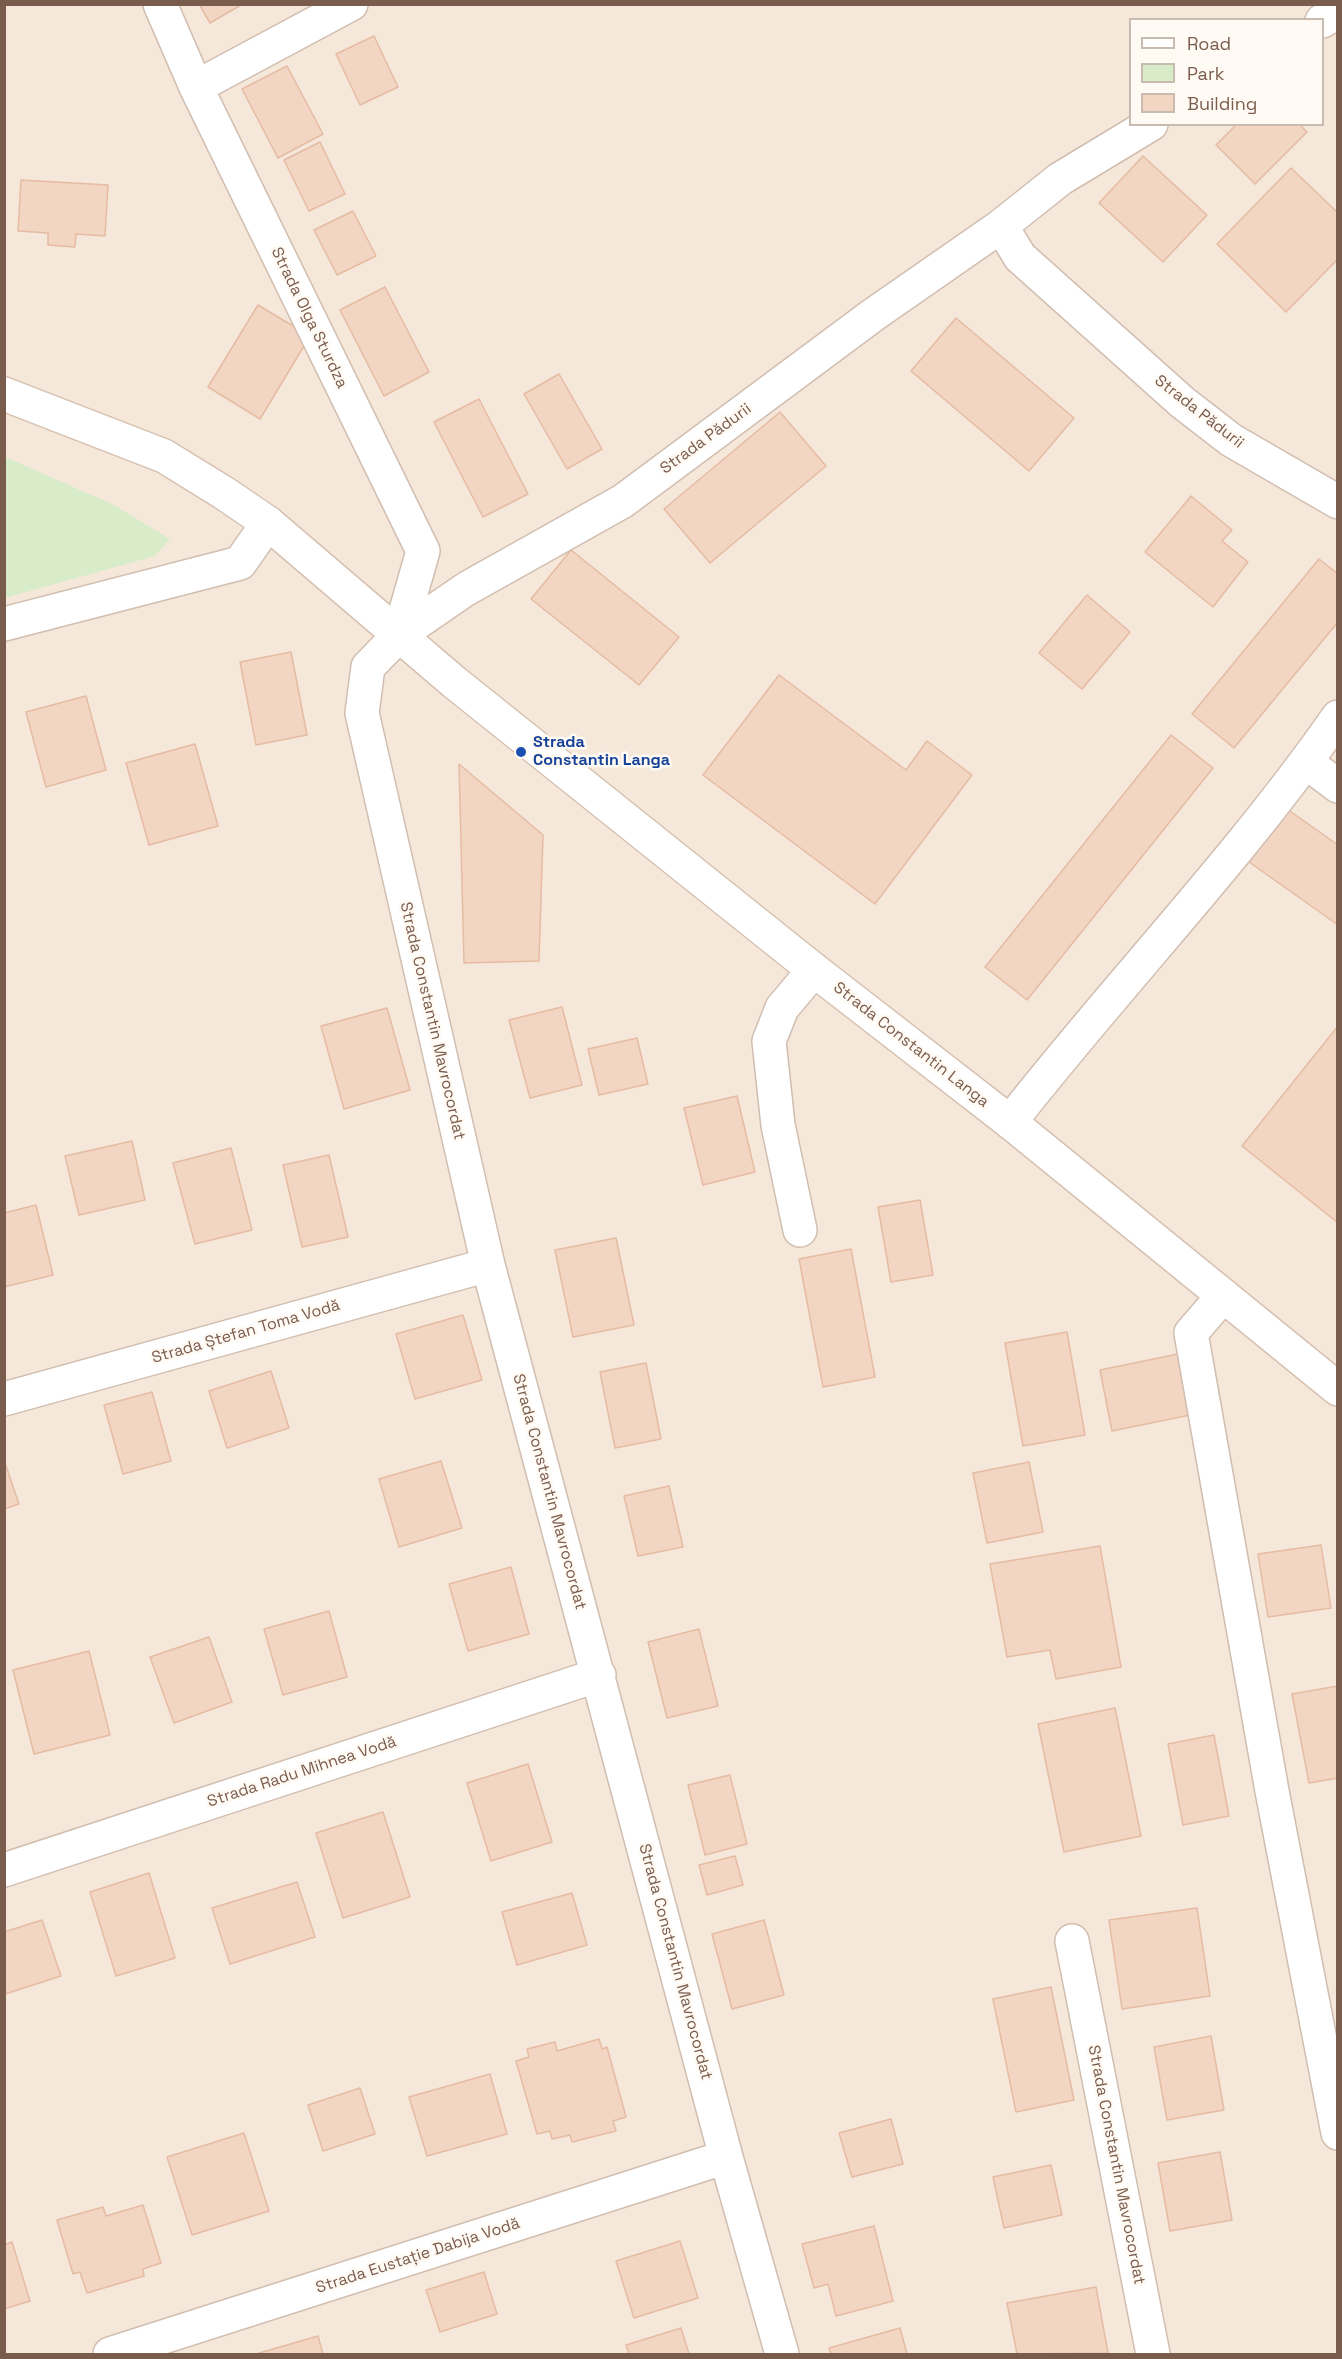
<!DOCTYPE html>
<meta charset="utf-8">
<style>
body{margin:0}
#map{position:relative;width:1342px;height:2359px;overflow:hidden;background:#fdf6ec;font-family:"Space Grotesk",sans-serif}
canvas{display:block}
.frame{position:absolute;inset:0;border:6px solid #7a5c4d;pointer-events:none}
.legend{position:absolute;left:1129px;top:18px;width:195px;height:108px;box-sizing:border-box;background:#fffaf3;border:2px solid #cabbb1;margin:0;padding:8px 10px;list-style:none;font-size:18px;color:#7a5c4d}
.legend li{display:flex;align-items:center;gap:12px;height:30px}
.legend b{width:30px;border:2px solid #cabbb1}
</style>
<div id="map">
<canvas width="1342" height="2359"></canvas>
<div class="frame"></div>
<ul class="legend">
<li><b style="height:8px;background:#fff"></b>Road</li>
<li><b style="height:16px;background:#d8ecc9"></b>Park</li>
<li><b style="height:16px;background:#f3d5c3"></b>Building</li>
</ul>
</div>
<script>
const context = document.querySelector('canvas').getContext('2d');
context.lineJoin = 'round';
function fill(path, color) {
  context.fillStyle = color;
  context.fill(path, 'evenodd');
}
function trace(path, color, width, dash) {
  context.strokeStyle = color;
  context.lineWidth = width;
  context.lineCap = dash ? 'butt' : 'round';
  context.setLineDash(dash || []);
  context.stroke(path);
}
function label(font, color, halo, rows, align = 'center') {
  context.font = font + ' "Space Grotesk",sans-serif';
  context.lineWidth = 5;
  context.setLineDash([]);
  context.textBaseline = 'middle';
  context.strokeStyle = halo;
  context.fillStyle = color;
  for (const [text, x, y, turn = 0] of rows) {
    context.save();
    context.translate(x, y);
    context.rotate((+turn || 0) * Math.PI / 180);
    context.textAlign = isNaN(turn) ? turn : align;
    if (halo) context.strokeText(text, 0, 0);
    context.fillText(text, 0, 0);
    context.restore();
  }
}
fill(new Path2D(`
 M5,5H1337V2354H5ZM1130,20H1322V124H1130Z`), '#f5e8da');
fill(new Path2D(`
 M5,457L112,504L170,539L155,556L5,598Z`), '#d8ecc9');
const building = new Path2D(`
 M199,4H243L210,23Z
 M374,36L398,87L360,105L336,54Z
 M287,66L323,134L278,158L242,89Z
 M1237,124H1299L1307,132L1255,184L1216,145Z
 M320,142L345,194L309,211L284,160Z
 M1143,156L1207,215L1163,262L1099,203Z
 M1291,168L1338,213V259L1286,312L1217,244Z
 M21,180L108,185L105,236L76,234L75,247L48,245V233L18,231Z
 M353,211L376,256L337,275L314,230Z
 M385,287L429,372L384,396L340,310Z
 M258,305L310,336L260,419L208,387Z
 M956,318L1074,418L1029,471L911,371Z
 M559,374L602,449L567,469L524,394Z
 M479,399L528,494L483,517L434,422Z
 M780,412L826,466L710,563L664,509Z
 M1191,496L1232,530L1222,541L1248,562L1213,607L1145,552Z
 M571,550L679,637L639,685L531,599Z
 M1319,559L1338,574V622L1234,748L1192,714Z
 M1087,595L1130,632L1082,689L1039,653Z
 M291,652L307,735L256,745L240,662Z
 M779,675L906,770L927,741L972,775L875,904L703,775Z
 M86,696L106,770L46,787L26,712Z
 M1171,735L1213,768L1027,1000L985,967Z
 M195,744L218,826L149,845L126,763Z
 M459,764L543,835L539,961L464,963Z
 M1287,809L1338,845V925L1249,862Z
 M562,1007L582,1085L530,1098L509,1020Z
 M387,1008L410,1090L344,1109L321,1026Z
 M1338,1026V1223L1242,1146Z
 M637,1038L648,1084L599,1095L588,1049Z
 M737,1096L755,1172L703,1185L684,1108Z
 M132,1141L145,1200L79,1215L65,1156Z
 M231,1148L252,1230L195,1244L173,1163Z
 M329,1155L348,1237L302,1247L283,1165Z
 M920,1200L933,1275L891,1282L878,1207Z
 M36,1205L53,1275L4,1287V1213Z
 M616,1238L634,1325L573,1337L555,1250Z
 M851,1249L875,1377L823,1387L799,1259Z
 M463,1315L482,1380L415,1399L396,1334Z
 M1067,1332L1085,1435L1023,1446L1005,1343Z
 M1178,1354L1190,1415L1112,1431L1100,1370Z
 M646,1363L661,1439L615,1448L600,1372Z
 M271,1371L289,1428L227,1448L209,1391Z
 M152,1392L171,1461L123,1474L104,1405Z
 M4,1460L19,1504L4,1509Z
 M441,1461L462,1528L399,1547L379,1479Z
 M1029,1462L1043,1532L987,1543L973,1473Z
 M669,1486L683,1547L638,1556L624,1496Z
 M1321,1545L1331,1608L1268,1617L1258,1554Z
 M1100,1546L1121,1667L1056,1679L1050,1650L1007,1657L990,1564Z
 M511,1567L529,1634L468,1651L449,1584Z
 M329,1611L347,1677L283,1695L264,1629Z
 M699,1629L718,1706L667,1718L648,1642Z
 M209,1637L232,1702L174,1723L150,1657Z
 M89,1651L110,1735L34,1754L13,1670Z
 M1338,1686V1778L1309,1783L1292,1694Z
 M1115,1708L1141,1836L1064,1852L1038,1724Z
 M1214,1735L1229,1816L1183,1825L1168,1744Z
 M528,1764L552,1842L491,1861L467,1783Z
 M730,1775L747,1844L705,1855L688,1785Z
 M383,1812L410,1897L343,1918L316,1833Z
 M735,1856L743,1885L707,1895L699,1865Z
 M149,1873L175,1958L116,1976L90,1892Z
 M297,1882L315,1937L230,1964L212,1908Z
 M572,1893L587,1945L517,1965L502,1912Z
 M1197,1908L1210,1996L1122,2009L1109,1920Z
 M42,1920L61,1976L5,1994L4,1932Z
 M764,1920L784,1995L732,2009L712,1934Z
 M1051,1987L1074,2100L1016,2112L993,1999Z
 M1211,2036L1224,2110L1167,2120L1154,2047Z
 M599,2039L602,2049L607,2047L626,2117L613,2121L616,2131L572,2142L570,2135L552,2139L550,2131L537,2134L516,2061L529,2057L527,2049L555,2042L557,2051Z
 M490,2074L507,2134L427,2156L409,2097Z
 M360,2088L375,2134L323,2151L308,2105Z
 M891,2119L903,2164L852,2177L839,2133Z
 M244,2133L269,2211L192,2235L167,2157Z
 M1220,2152L1232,2220L1170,2231L1158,2163Z
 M1051,2165L1062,2215L1004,2228L993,2177Z
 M143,2205L161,2263L143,2269L144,2276L87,2293L80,2272L73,2274L57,2220L103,2207L106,2216Z
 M874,2226L893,2301L836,2316L828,2284L814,2288L802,2244Z
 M680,2241L698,2298L634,2318L616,2261Z
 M12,2242L30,2301L4,2309V2245Z
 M484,2272L497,2314L440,2332L426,2290Z
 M1096,2287L1108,2353L1017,2354L1007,2303Z
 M681,2328L689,2354H629L626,2345Z
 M900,2328L907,2354H831L829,2348Z
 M318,2336L323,2354H256Z`);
fill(building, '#f3d5c3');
trace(building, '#e6bba3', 1.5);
const street = new Path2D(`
 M160,4L196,87L423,551L399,635
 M1322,21L1338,12
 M196,87L351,4
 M1001,226L1020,257L1182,402L1231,440L1338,502
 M4,624L240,563L268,523
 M1306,762L1338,786
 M1010,1122C1117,985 1238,860 1338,717
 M800,1230L778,1125L769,1041L782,1008L814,970
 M1223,1296L1191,1333L1272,1791L1338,2133
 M4,1399L488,1265
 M4,1870L599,1675
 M1072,1941L1153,2354
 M110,2354L726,2157
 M782,2354L726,2157L488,1265L362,713L368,667L399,635L466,589L623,501L873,315L1001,226L1060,179L1151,124`);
const secondary = new Path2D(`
 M4,394L164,456L224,493L268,523L454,682L814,970L1010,1122L1338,1389`);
trace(street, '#d1beb0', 36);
trace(secondary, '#d6c0b0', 36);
trace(street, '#fff', 33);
trace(secondary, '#fff', 33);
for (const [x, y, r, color] of [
 [521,752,6,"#1a4fb4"]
]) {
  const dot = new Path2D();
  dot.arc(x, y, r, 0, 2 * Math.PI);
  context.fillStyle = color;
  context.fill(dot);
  trace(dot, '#fffaf3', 2);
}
label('16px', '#7a5c4d', '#fffaf3', [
 ["Strada Olga Sturdza",309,318,64],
 ["Strada Pădurii",1199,412,38],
 ["Strada Pădurii",706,439,-36],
 ["Strada Constantin Mavrocordat",432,1021,77],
 ["Strada Constantin Langa",911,1045,38],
 ["Strada Ștefan Toma Vodă",246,1332,-16],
 ["Strada Constantin Mavrocordat",549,1492,75],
 ["Strada Radu Mihnea Vodă",302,1772,-18],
 ["Strada Constantin Mavrocordat",675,1962,75],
 ["Strada Constantin Mavrocordat",1116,2165,79],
 ["Strada Eustație Dabija Vodă",418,2256,-18]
]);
label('bold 16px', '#164399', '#fffaf3', [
 ["Strada",533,743],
 ["Constantin Langa",533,761]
], 'left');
</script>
